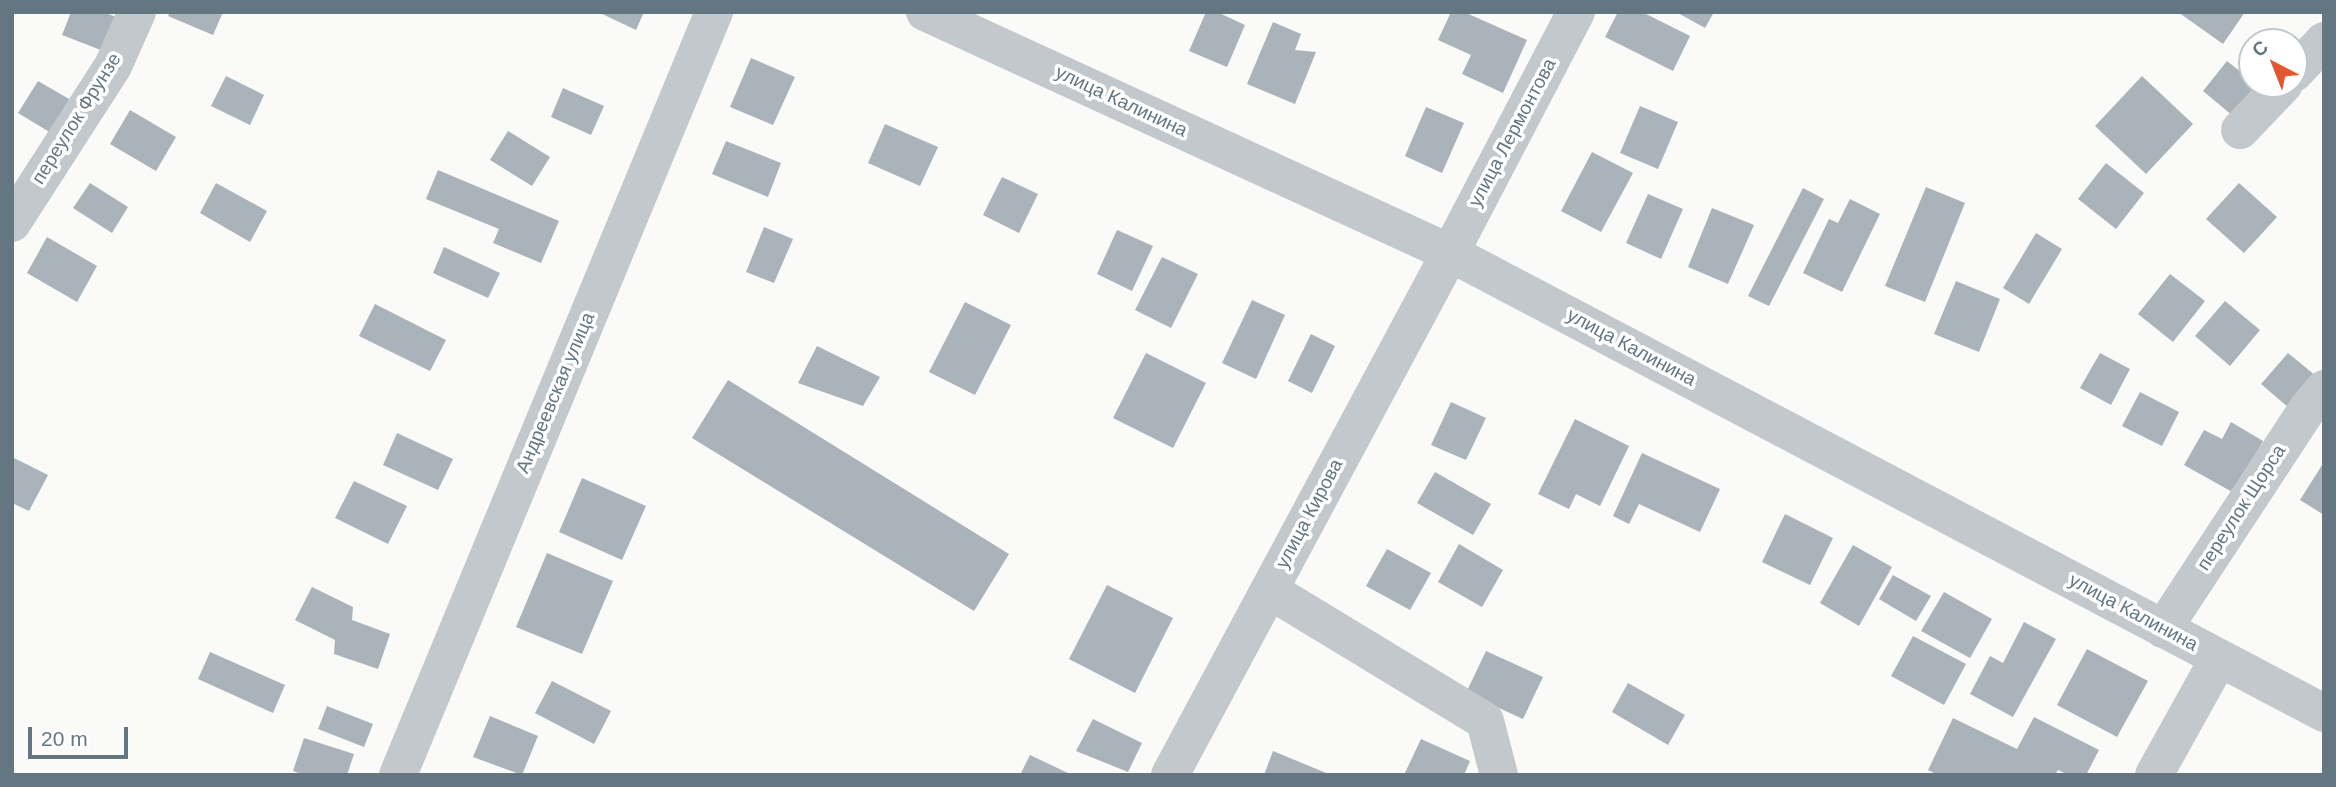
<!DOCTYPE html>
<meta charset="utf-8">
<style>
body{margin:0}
#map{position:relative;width:2336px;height:787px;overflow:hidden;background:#fafaf8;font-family:Helvetica,sans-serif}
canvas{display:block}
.frame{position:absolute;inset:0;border:14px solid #657683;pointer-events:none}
.north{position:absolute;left:2238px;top:28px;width:70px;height:70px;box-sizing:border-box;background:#fff;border:2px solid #c1c8cd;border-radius:50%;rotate:318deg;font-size:19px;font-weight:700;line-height:28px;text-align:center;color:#657683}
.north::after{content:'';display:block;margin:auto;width:24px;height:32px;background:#e4572e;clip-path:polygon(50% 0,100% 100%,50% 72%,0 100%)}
.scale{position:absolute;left:28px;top:727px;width:100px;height:32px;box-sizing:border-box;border:4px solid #657683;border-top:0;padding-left:9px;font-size:21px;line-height:24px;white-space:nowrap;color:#657683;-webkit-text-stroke:5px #fff;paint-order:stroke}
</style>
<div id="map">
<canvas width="2336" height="787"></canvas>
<div class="frame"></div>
<div class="north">С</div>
<div class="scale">20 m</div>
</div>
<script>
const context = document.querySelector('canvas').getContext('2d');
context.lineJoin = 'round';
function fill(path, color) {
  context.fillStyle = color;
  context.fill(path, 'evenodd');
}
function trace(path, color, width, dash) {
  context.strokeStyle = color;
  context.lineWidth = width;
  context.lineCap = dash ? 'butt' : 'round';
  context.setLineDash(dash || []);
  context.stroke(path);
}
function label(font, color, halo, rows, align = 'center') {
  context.font = font + ' Helvetica,sans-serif';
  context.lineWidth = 7;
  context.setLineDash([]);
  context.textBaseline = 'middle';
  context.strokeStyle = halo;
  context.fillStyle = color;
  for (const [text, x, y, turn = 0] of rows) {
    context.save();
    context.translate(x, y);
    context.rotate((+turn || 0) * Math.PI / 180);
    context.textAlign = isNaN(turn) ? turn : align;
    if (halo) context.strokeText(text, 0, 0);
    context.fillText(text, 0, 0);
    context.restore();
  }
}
fill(new Path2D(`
 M71,12H103L119,18L106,52L62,35Z
 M170,12H223L213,35L168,16Z
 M598,12H644L636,30Z
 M1206,12H1217L1245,25L1227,67L1189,51Z
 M1451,12H1464L1527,40L1503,93L1462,74L1471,55L1438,40Z
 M1618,12H1642L1690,36L1673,71L1605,37Z
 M1676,12H1714L1705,28Z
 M2178,12H2245L2223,44Z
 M1273,22L1301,34L1295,50L1316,52L1295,104L1247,84Z
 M751,58L795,77L773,125L730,107Z
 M2227,61L2252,81V84L2264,91L2239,121L2203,91Z
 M226,76L264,95L250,125L211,106Z
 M2142,76L2193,124L2146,174L2095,126Z
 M38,81L76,103L56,136L18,113Z
 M563,88L604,106L591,135L551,117Z
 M1640,106L1678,122L1658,169L1620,153Z
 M1426,107L1464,123L1442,173L1405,156Z
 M130,110L176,137L156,171L110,144Z
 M885,124L938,147L920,186L868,163Z
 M508,131L550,157L532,186L490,160Z
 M726,141L781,163L768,197L712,174Z
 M1592,152L1633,173L1601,232L1561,211Z
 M2106,163L2144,193L2116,229L2078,199Z
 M438,170L559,221L541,263L493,243L499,229L426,199Z
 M1002,177L1038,194L1019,233L983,215Z
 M90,183L128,207L112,233L73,208Z
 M216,183L267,211L250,242L200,213Z
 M2239,183L2277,217L2244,253L2206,219Z
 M1926,187L1965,203L1925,302L1885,286Z
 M1803,188L1824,199L1769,306L1748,296Z
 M1648,194L1683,209L1661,259L1626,243Z
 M1850,199L1880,214L1842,292L1803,273L1829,219L1838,223Z
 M1712,208L1754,225L1728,284L1688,267Z
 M764,227L793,239L774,283L746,272Z
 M1117,230L1153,246L1132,291L1097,274Z
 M2036,233L2062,249L2029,304L2003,288Z
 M47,237L97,266L77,302L27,273Z
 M444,247L500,273L488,298L433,273Z
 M1162,257L1198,274L1171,328L1135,310Z
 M2170,274L2205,301L2173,342L2138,314Z
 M1956,281L2000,299L1979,352L1934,334Z
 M1252,300L1285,315L1256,379L1222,363Z
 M2225,301L2260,330L2230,366L2195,336Z
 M965,302L1011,325L975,395L929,372Z
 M375,304L446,340L430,371L359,336Z
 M1311,334L1335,346L1312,393L1288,381Z
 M817,346L880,377L863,406L798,383Z
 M1146,353L1206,383L1173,448L1113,418Z
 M2100,353L2130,369L2111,405L2080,388Z
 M2288,353L2322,381L2295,413L2261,384Z
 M728,380L1009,554L974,611L692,438Z
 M2140,392L2179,412L2162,446L2122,426Z
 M1451,402L1486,418L1466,460L1431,445Z
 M1575,419L1629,446L1600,506L1576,494L1569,509L1538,494Z
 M2231,422L2263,441L2234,493L2184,465L2204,430L2222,439Z
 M397,433L453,459L438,490L383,465Z
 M1642,453L1720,489L1700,532L1639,504L1629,524L1613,516Z
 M12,457L48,475L29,511L12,503Z
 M2324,462V515L2300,500Z
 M1435,472L1491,504L1473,535L1417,503Z
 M582,478L646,506L622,560L559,532Z
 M354,481L407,506L388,544L335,518Z
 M1785,514L1833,538L1810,585L1762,562Z
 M1459,544L1503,570L1482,607L1438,582Z
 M1853,545L1892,567L1859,626L1820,603Z
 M1387,549L1431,573L1410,610L1366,586Z
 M547,553L613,581L582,654L516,627Z
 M1893,575L1931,596L1916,621L1879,599Z
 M1107,585L1173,618L1135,693L1069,659Z
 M312,587L353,607L352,620L390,634L378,669L334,654L335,640L295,620Z
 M1944,592L1992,619L1970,658L1921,631Z
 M2024,622L2056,639L2013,717L1970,694L1990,656L2003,663Z
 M1913,636L1966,664L1944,705L1891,676Z
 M2087,649L2148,681L2117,737L2057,705Z
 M1486,651L1543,677L1523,719L1466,693Z
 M210,652L285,685L273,713L198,679Z
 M552,681L611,711L594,744L535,713Z
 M1628,683L1685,715L1668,745L1612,712Z
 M327,706L373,724L364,747L318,729Z
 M490,716L538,736L522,775L473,757Z
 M2034,717L2099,750L2086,775H2068L2058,770L2055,775H1938L1928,770L1953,718L2017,749Z
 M1093,719L1142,743L1128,772L1076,751Z
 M304,738L354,754L347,775H304L293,771Z
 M1421,739L1470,761L1464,775H1404Z
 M1273,751L1331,775H1264Z
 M1030,755L1072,775H1020Z`), '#aab3b9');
trace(new Path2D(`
 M925,12L1450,253L2324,713
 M2294,73L2324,41
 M2240,130L2284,84
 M12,223L113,66L137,12
 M1269,590L1485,721L1499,775
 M2163,629L2308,408L2324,389
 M398,775L714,12
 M1170,775L1450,253L1576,12
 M2154,775L2219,658`), '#c3c8cc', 38);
label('19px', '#657683', '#fff', [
 ["улица Калинина",1121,102,25],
 ["переулок Фрунзе",77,119,-58],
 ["улица Лермонтова",1513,133,-62],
 ["улица Калинина",1631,348,28],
 ["Андреевская улица",556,393,-67],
 ["переулок Щорса",2242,508,-57],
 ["улица Кирова",1310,514,-62],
 ["улица Калинина",2133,613,28]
]);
</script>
